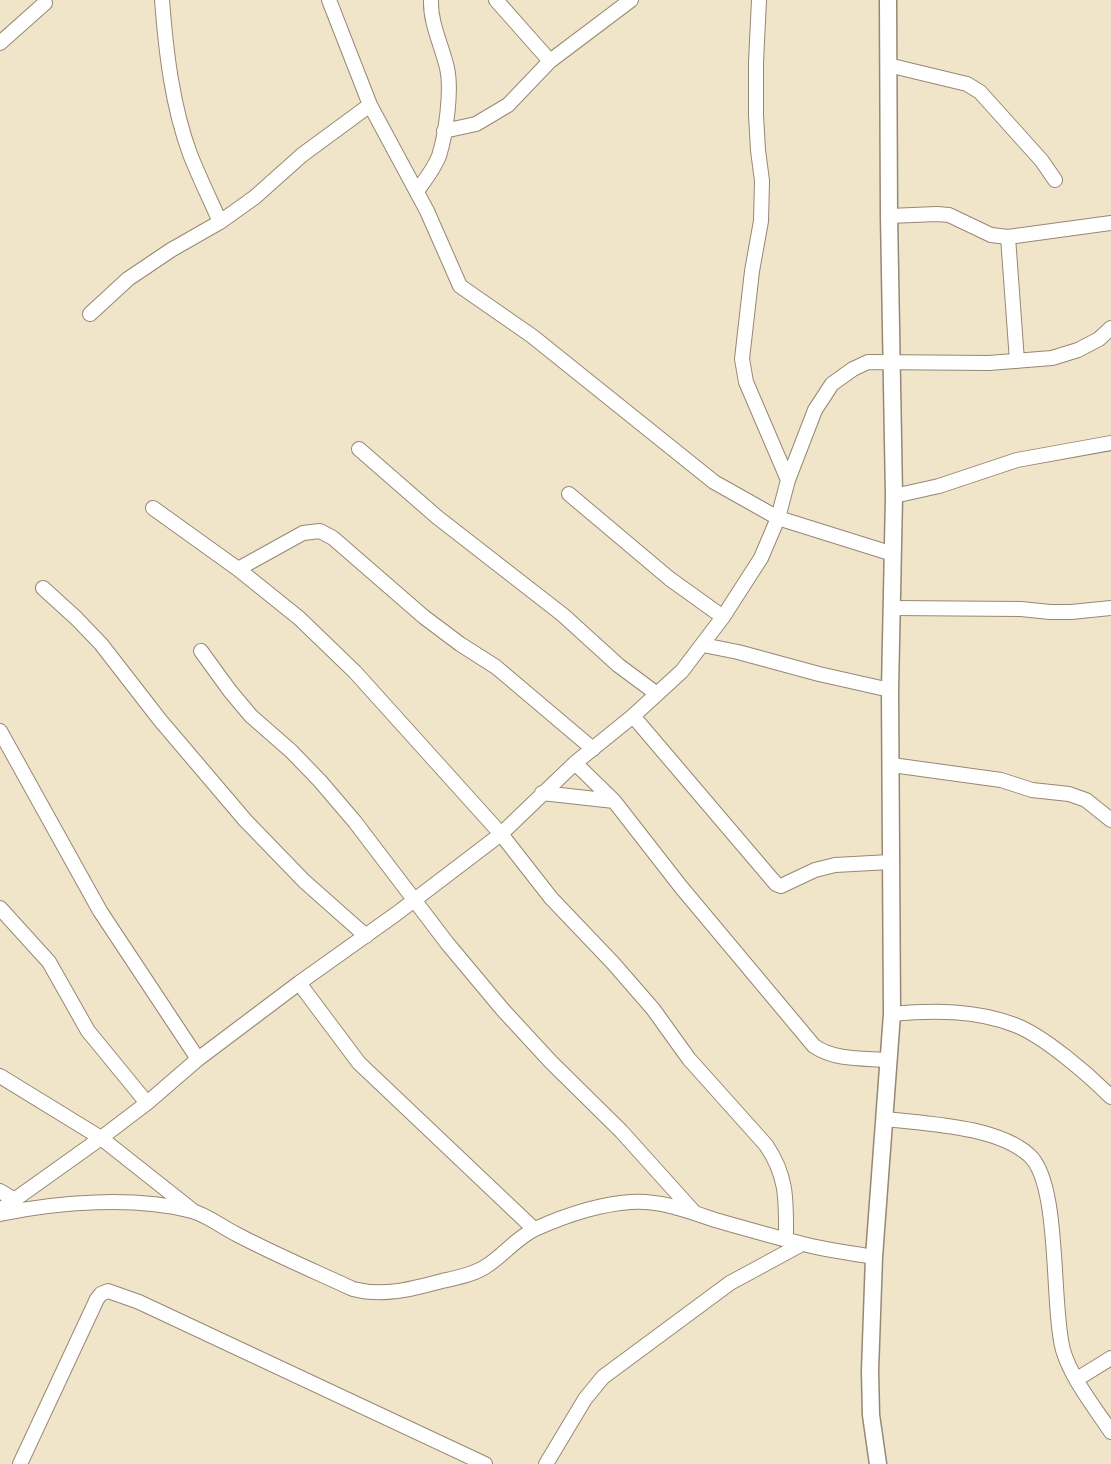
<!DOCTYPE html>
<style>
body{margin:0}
canvas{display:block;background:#f0e5c9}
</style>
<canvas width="1111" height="1464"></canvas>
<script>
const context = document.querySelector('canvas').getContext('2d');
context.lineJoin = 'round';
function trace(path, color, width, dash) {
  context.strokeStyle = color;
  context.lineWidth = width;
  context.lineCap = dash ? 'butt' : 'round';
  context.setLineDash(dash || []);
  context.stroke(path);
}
const minor = new Path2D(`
 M162,0C166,52 172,105 190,154C199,177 210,199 220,222
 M329,0L370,105L427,211L460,286L532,336L714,482L778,518L893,554
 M496,0L550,61
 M759,0L756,62V115L758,150L762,181L761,221L752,271L742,359L746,382L788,480
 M0,43L45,3
 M888,65L967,84L980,92L1042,161L1055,180
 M444,131L476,124L508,105L550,61L631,0
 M417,191C425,180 434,169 439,156C446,134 452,90 447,68C442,46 430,23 431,0
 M889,216L937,214L949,215L991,235L1008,237L1111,223
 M1008,237L1017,361
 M90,314L128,279L171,250L220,222L255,197L302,155L370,105
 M359,449L437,517L563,615L618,665L657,694
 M569,494L670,579L723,617
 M894,496L939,486L1017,460L1111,443
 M153,508L238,569L299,618L355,672L501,834L551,898L613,963L653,1009L689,1059L766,1145C788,1177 786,1202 786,1239
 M238,569L303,533L320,531L333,538L424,617L460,644L496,667L593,749
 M43,588L76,618L101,644L160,720L245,820L304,881L366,936
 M892,608L1021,609L1050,612H1071L1111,608
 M703,645L738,652L819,674L890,690
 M201,651L230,691L251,716L291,751L320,781L355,822L447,943L503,1010L551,1062L621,1131L693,1211
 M633,716L776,884L781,886L815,870L835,865L890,862
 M0,731L100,911L198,1059
 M575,763L614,801L681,887L814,1046C836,1061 864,1058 889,1060
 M892,765L1001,780L1032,790L1069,794L1086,800L1111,820
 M542,793L614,801
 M0,908L49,962L88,1031L147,1103
 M299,983L359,1063L534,1229
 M892,1014C934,1010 976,1010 1015,1025C1044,1036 1089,1075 1111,1097
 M0,1076L101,1138L192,1210
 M886,1119C928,1124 996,1126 1029,1155C1061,1183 1051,1306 1063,1350C1071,1378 1095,1408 1111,1432
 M0,1191L15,1200
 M0,1210L101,1138L147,1103L198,1059L299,983L396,914L501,834L575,763L633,716L682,671L723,617L761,558L778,518L788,480L815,410L832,384L853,369L868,362L989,363L1052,358L1078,350L1099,339L1111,328
 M0,1214C58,1202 134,1196 192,1211C207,1215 222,1227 236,1234C274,1254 314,1271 353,1289C384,1297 412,1289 442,1281C456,1278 472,1275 485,1267C503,1256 516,1238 535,1229C564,1216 600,1204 631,1202C660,1200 689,1211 715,1220C744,1228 774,1237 803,1244C826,1250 851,1253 874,1257
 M1077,1379L1111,1358
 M20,1464L97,1299L101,1294L108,1291L139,1302L485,1464
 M546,1464L585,1399L603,1377L730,1283L802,1244`);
const tertiary = new Path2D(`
 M878,1464L871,1415L870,1371L874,1257L892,1014L890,690L894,496L889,216L888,0`);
trace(minor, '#968874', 16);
trace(tertiary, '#968874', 19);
trace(minor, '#fff', 14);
trace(tertiary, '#fff', 16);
</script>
